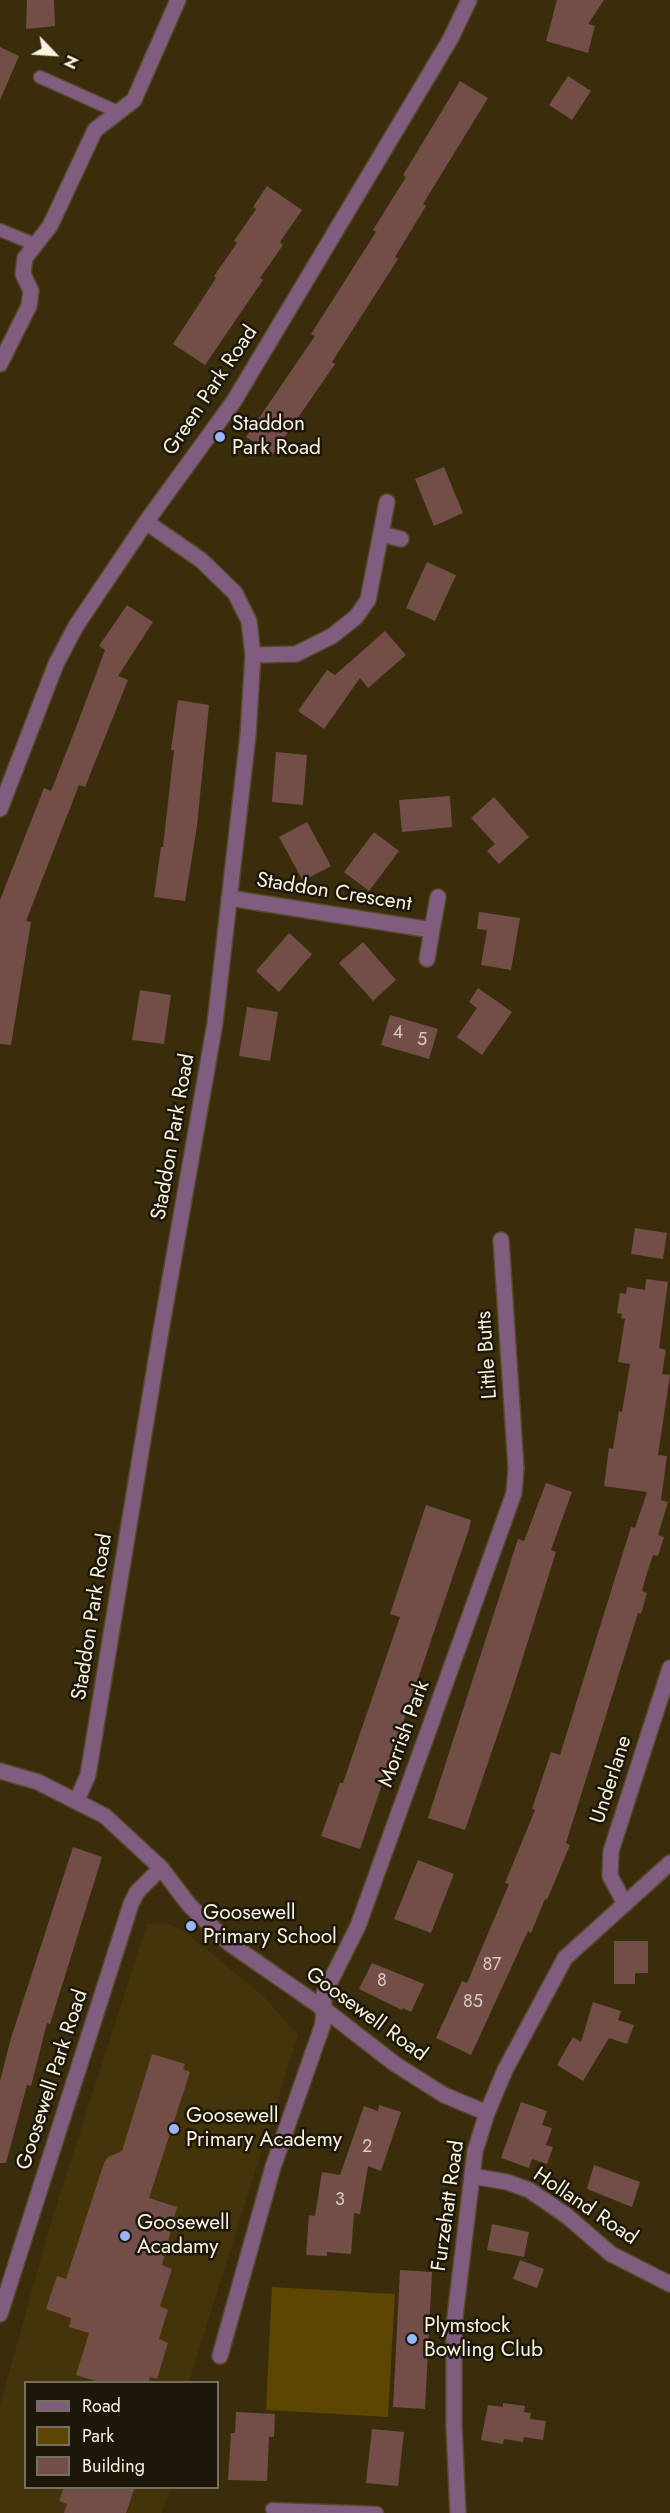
<!DOCTYPE html>
<style>
body{margin:0}
#map{position:relative;width:670px;height:2513px;overflow:hidden;background:#3a2d0c;font-family:Jost,sans-serif}
canvas{display:block}
.legend{position:absolute;left:24px;top:2381px;width:195px;height:108px;box-sizing:border-box;background:#1c1709;border:2px solid #756f5f;margin:0;padding:8px 10px;list-style:none;font-size:18px;color:#fbf3e1}
.legend li{display:flex;align-items:center;gap:12px;height:30px}
.legend b{width:30px;border:2px solid #756f5f}
.north{position:absolute;left:24px;top:24px;width:60px;height:60px;-webkit-text-stroke:4px #1c1709;paint-order:stroke;rotate:115deg;font-size:16px;font-weight:700;line-height:24px;text-align:center;color:#fbf3e1}
.north::after{content:'';display:block;margin:auto;width:21px;height:27px;background:#fbf3e1;clip-path:polygon(50% 0,100% 100%,50% 72%,0 100%)}
</style>
<div id="map">
<canvas width="670" height="2513"></canvas>
<ul class="legend">
<li><b style="height:8px;background:#805c7f"></b>Road</li>
<li><b style="height:16px;background:#5c4601"></b>Park</li>
<li><b style="height:16px;background:#734e49"></b>Building</li>
</ul>
<div class="north">N</div>
</div>
<script>
const context = document.querySelector('canvas').getContext('2d');
context.lineJoin = 'round';
function fill(path, color) {
  context.fillStyle = color;
  context.fill(path, 'evenodd');
}
function trace(path, color, width, dash) {
  context.strokeStyle = color;
  context.lineWidth = width;
  context.lineCap = dash ? 'butt' : 'round';
  context.setLineDash(dash || []);
  context.stroke(path);
}
function label(font, color, halo, rows, align = 'center') {
  context.font = font + ' Jost,sans-serif';
  context.lineWidth = 5;
  context.setLineDash([]);
  context.textBaseline = 'middle';
  context.strokeStyle = halo;
  context.fillStyle = color;
  for (const [text, x, y, turn = 0] of rows) {
    context.save();
    context.translate(x, y);
    context.rotate((+turn || 0) * Math.PI / 180);
    context.textAlign = isNaN(turn) ? turn : align;
    if (halo) context.strokeText(text, 0, 0);
    context.fillText(text, 0, 0);
    context.restore();
  }
}
fill(new Path2D(`
 M165,1922L184,1931L263,1996L298,2035L189,2382H26V2488H170L162,2513H0V2405L51,2222L147,1924Z`), '#443409');
fill(new Path2D(`
 M272,2287L395,2294L388,2417L266,2410Z`), '#5c4601');
fill(new Path2D(`
 M27,0H54L55,26L26,29Z
 M557,0H604L588,24L595,26L588,53L546,41Z
 M0,47L19,56L0,100Z
 M568,76L591,91L572,120L549,105Z
 M460,81L488,98L423,204L426,206L395,257L398,259L332,362L335,364L273,454L246,437L315,336L311,334L376,232L373,230L406,177L403,175Z
 M267,186L302,210L280,242L283,245L260,278L263,280L205,365L173,344L216,278L214,276L237,243L234,241L256,209L253,207Z
 M444,467L463,513L434,526L415,479Z
 M427,562L456,575L435,621L406,608Z
 M127,605L153,622L118,676L128,680L85,787L79,785L26,921L31,922L11,1045L0,1044V900L44,788L51,791L75,730L105,650L99,646Z
 M385,631L406,655L368,688L360,678L324,729L298,711L327,670L335,675Z
 M178,700L209,705L197,826L185,901L154,897L161,847H163L174,750H171Z
 M276,752L307,755L303,805L272,802Z
 M450,796L452,827L402,832L399,800Z
 M494,797L529,837L499,864L487,851L495,844L471,818Z
 M307,822L331,866L303,881L279,837Z
 M374,832L399,851L369,891L344,872Z
 M479,912L520,918L511,970L481,965L487,930L477,929Z
 M289,933L312,954L279,992L256,971Z
 M363,942L396,980L373,1001L339,963Z
 M478,988L512,1012L482,1055L457,1037L477,1008L469,1002Z
 M140,990L171,995L164,1044L132,1040Z
 M247,1007L278,1012L270,1061L239,1056Z
 M390,1015L438,1029L429,1059L381,1045Z
 M635,1228L667,1233L663,1259L631,1254Z
 M646,1279L668,1282L659,1348L666,1350L662,1374L670,1375L658,1455L667,1456L661,1500L668,1502L658,1535L664,1537L658,1556L653,1555L647,1573L642,1591L647,1593L641,1614L638,1613L566,1843L570,1845L547,1900L545,1899L531,1933L528,1931L471,2055L436,2038L462,1981L467,1983L509,1884L505,1883L535,1810L532,1809L551,1752L560,1755L631,1527L635,1528L647,1492L604,1486L609,1448L613,1449L619,1411L622,1412L630,1364L618,1362L625,1319L621,1318L622,1314L617,1313L620,1293L626,1294L627,1287L645,1290Z
 M546,1483L572,1492L551,1550L556,1552L510,1698L465,1830L428,1818L518,1539L524,1541Z
 M426,1505L471,1520L469,1529L360,1849L321,1836L340,1783H343L400,1617L390,1614Z
 M73,1847L102,1857L50,2024L47,2023L31,2086L27,2085L6,2163H0V2081L11,2038Z
 M418,1860L454,1874L431,1933L394,1919Z
 M614,1941H648V1973H635V1984H614Z
 M372,1963L424,1984L411,2012L403,2008L402,2010L359,1989Z
 M593,2002L621,2011L618,2020L634,2025L627,2044L609,2038L583,2081L557,2065L573,2037L581,2042Z
 M152,2054L185,2064L183,2069L190,2072L149,2198L177,2207L162,2265L172,2269L160,2306L168,2310L159,2339L168,2343L157,2379L150,2377L149,2382H99L76,2375L89,2333L69,2327L71,2318L46,2309L57,2276L66,2279L104,2163L108,2157L122,2151Z
 M521,2102L547,2111L542,2125L552,2128L546,2145L553,2147L547,2164L532,2159L529,2168L501,2158Z
 M379,2105L401,2112L381,2171L368,2166L360,2214L354,2213L351,2254L327,2252V2256L306,2255L309,2215L315,2216L322,2172L340,2175L364,2106L378,2111Z
 M594,2165L640,2182L632,2207L587,2189Z
 M492,2224L529,2232L524,2257L487,2250Z
 M520,2260L544,2269L537,2288L513,2279Z
 M400,2270L432,2272L425,2409L393,2407Z
 M503,2403L525,2406L524,2412L531,2413L530,2419L546,2421L543,2440L524,2437L523,2442L504,2439L503,2444L481,2440L488,2405L503,2407Z
 M236,2412L275,2414L274,2437H269L267,2481L228,2480L231,2433H235Z
 M372,2429L404,2432L398,2486L366,2483Z
 M64,2487H135L126,2513H64L67,2504L59,2501Z`), '#734e49');
const service = new Path2D(`
 M40,77L118,112
 M0,230L34,244
 M272,2509L377,2513`);
const minor = new Path2D(`
 M0,364L29,306L31,291L23,274L25,258L50,226L95,130L134,100L178,0
 M381,534L401,539
 M253,655L296,654L332,636L356,617L368,600L387,502
 M0,809L56,664L76,626L146,522L234,401L451,38L469,0
 M229,898L432,930L427,959
 M432,930L438,897
 M77,1800L88,1775L160,1336L215,1023L248,735L253,655L249,621L235,593L201,560L146,522
 M625,1904L610,1876L611,1851L670,1668
 M472,2176L507,2182L529,2190L567,2216L611,2254L670,2284
 M0,2314L131,1904L137,1892L161,1868
 M220,2356L273,2167L323,2024L324,1994L358,1926L514,1493L516,1468L501,1240`);
const tertiary = new Path2D(`
 M0,1771L38,1782L105,1816L161,1868L190,1906L229,1943L324,2009L395,2064L444,2095L487,2113
 M458,2513L454,2427V2325L475,2151L487,2113L505,2070L565,1958L670,1863`);
trace(service, '#55492a', 15);
trace(minor, '#55492a', 18);
trace(tertiary, '#55492a', 18);
trace(service, '#805c7f', 12);
trace(minor, '#805c7f', 15);
trace(tertiary, '#805c7f', 15);
for (const [x, y, r, color] of [
 [220,437,6,"#99b5fd"],
 [191,1926,6,"#99b5fd"],
 [174,2129,6,"#99b5fd"],
 [125,2236,6,"#99b5fd"],
 [412,2339,6,"#99b5fd"]
]) {
  const dot = new Path2D();
  dot.arc(x, y, r, 0, 2 * Math.PI);
  context.fillStyle = color;
  context.fill(dot);
  trace(dot, '#1c1709', 2);
}
label('18px', '#d9cabb', null, [
 ["4",398,1034],
 ["5",422,1041],
 ["87",492,1966],
 ["8",382,1982],
 ["85",473,2003],
 ["2",367,2148],
 ["3",340,2201]
]);
label('21px', '#fbf3e1', '#1c1709', [
 ["Green Park Road",211,391,-56],
 ["Staddon Crescent",334,893,9],
 ["Staddon Park Road",174,1137,-80],
 ["Little Butts",488,1355,-94],
 ["Staddon Park Road",93,1617,-81],
 ["Morrish Park",405,1734,-70],
 ["Underlane",612,1780,-72],
 ["Goosewell Road",366,2015,36],
 ["Goosewell Park Road",53,2080,-72],
 ["Furzehatt Road",449,2206,-82],
 ["Holland Road",585,2207,34]
]);
label('21px', '#fbf3e1', '#1c1709', [
 ["Staddon",232,425],
 ["Park Road",232,449],
 ["Goosewell",203,1914],
 ["Primary School",203,1938],
 ["Goosewell",186,2117],
 ["Primary Academy",186,2141],
 ["Goosewell",137,2224],
 ["Acadamy",137,2248],
 ["Plymstock",424,2327],
 ["Bowling Club",424,2351]
], 'left');
</script>
